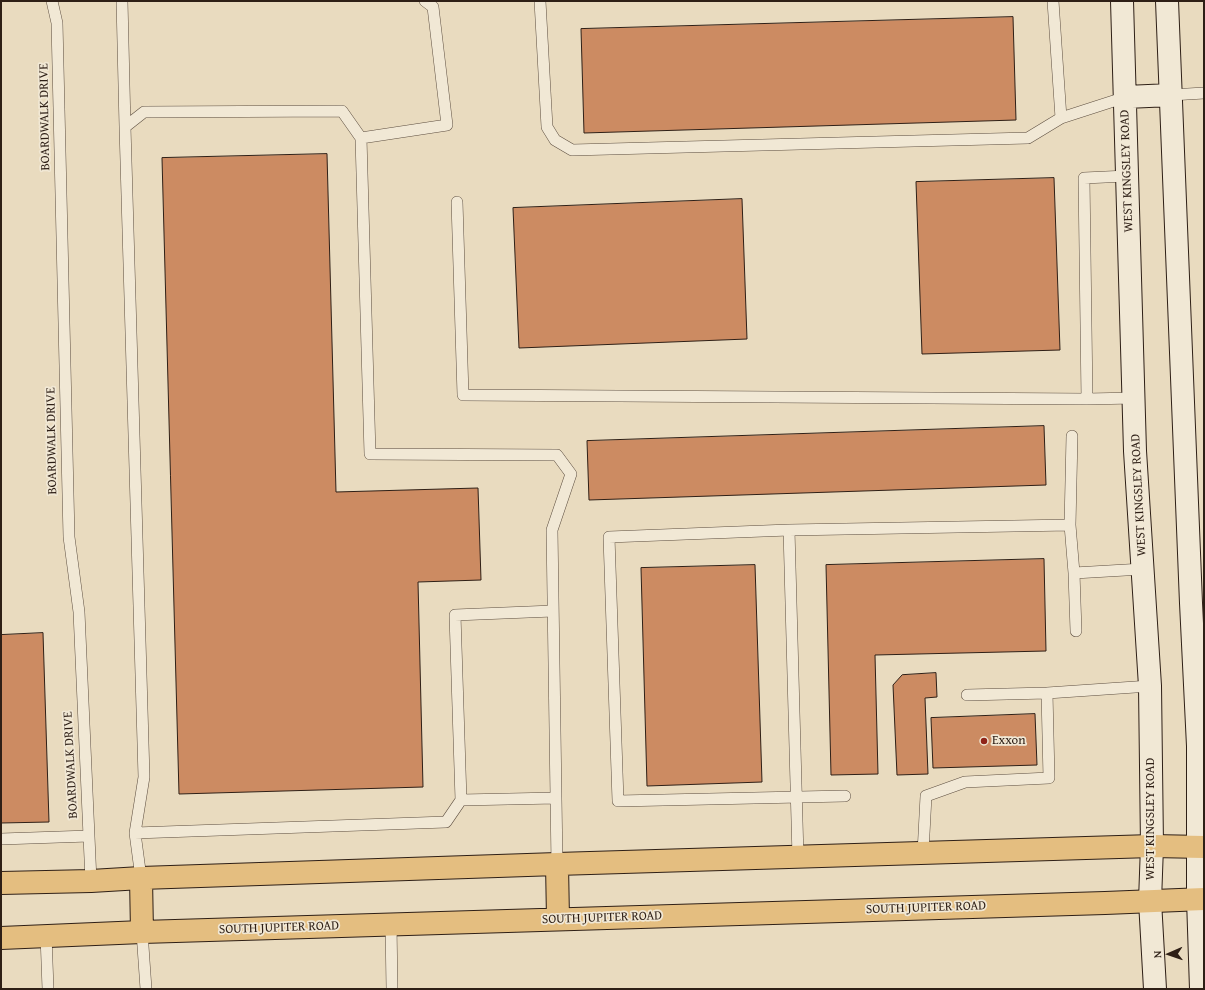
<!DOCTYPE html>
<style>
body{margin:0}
#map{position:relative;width:1205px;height:990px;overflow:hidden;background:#e9dbbf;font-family:"Gentium Book Plus",serif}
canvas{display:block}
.frame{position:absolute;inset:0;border:2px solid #2e1f16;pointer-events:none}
.north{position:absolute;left:1149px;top:934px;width:40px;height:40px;-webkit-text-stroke:3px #f1e8d5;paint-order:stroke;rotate:268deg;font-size:11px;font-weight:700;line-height:16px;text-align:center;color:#2e1f16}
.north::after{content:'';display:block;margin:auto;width:14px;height:18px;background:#2e1f16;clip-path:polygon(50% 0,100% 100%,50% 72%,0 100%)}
</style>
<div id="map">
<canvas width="1205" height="990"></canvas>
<div class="frame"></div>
<div class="north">N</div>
</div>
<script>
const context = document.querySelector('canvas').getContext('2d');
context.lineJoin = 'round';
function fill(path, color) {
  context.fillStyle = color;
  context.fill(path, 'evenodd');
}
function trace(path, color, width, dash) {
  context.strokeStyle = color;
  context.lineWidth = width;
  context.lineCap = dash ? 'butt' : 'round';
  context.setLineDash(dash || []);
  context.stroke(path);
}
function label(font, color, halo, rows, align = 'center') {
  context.font = font + ' "Gentium Book Plus",serif';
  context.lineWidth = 3.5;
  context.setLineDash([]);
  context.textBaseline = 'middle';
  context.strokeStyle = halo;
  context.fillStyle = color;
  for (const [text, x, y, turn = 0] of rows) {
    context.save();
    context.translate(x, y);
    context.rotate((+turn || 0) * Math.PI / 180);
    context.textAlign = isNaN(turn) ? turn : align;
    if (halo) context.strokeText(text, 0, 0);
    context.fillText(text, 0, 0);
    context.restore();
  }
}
const building = new Path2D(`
 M1013,17L1016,120L584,133L581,29Z
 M327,154L336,492L478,488L481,580L418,582L423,787L179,794L162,158Z
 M1054,178L1060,350L922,354L916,182Z
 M742,199L747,339L519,348L513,208Z
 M1044,426L1046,485L589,500L587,441Z
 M1044,559L1046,651L875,655L878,774L831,775L826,565Z
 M755,565L762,782L647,786L641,568Z
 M43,633L49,822L1,823V635Z
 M936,673L937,697L925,698L928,774L897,775L893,685L902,675Z
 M1035,714L1037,765L933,768L931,718Z`);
fill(building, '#cc8b62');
trace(building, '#2e1f16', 1);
const service = new Path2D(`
 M52,1L57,23L69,537L79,612L91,881
 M122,1L125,127
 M540,1L547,127L555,140L572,150L1028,138L1061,118L1126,97
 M1053,1L1061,118
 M1171,95L1204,93
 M361,138L447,125L433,7L425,1
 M457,202L463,395L1087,399L1084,178L1127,176
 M1087,399L1134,398
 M1070,525L1072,436
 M789,530L609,537L618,801L845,796
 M1074,573L1076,631
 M967,695L1047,693
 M461,800L455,615L553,611
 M135,833L446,822L461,800L556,798
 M1,839L89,836
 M923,853L926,796L965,782L1049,778L1047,693L1150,686
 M798,857L789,530L1070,525L1074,573L1143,569
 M141,878L135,833L144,777L125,127L144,112L342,111L361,138L370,454L557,455L571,474L552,530L557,864
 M391,924L392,989
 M142,932L146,989
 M46,935L48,989`);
const secondary = new Path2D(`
 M1122,1L1135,451L1150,686L1152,846L1150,901L1155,989
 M1167,1L1191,603L1198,746V899L1201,989
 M1126,97L1171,95`);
const primary = new Path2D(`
 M557,864L558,919
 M141,878L142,932
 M1,883L91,881L141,878L557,864L1152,846L1204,847
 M1,938L142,932L1105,903L1204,899`);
trace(service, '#5d4e40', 12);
trace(secondary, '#2e1f16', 24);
trace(primary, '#2e1f16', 24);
trace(service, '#f1e8d5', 11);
trace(secondary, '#f1e8d5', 22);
trace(primary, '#e4be80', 22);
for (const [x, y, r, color] of [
 [984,741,4,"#8f2418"]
]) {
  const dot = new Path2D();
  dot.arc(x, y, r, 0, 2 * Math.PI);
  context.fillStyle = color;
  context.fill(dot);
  trace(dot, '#f1e8d5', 1.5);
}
label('13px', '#2e1f16', '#f1e8d5', [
 ["BOARDWALK DRIVE",45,117,-91],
 ["WEST KINGSLEY ROAD",1127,171,-92],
 ["BOARDWALK DRIVE",52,441,-91],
 ["WEST KINGSLEY ROAD",1139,495,-93],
 ["BOARDWALK DRIVE",71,765,-93],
 ["WEST KINGSLEY ROAD",1151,819,-90],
 ["SOUTH JUPITER ROAD",926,908,-2],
 ["SOUTH JUPITER ROAD",602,918,-2],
 ["SOUTH JUPITER ROAD",279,928,-2]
]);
label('13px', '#2e1f16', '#f1e8d5', [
 ["Exxon",992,741]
], 'left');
</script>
